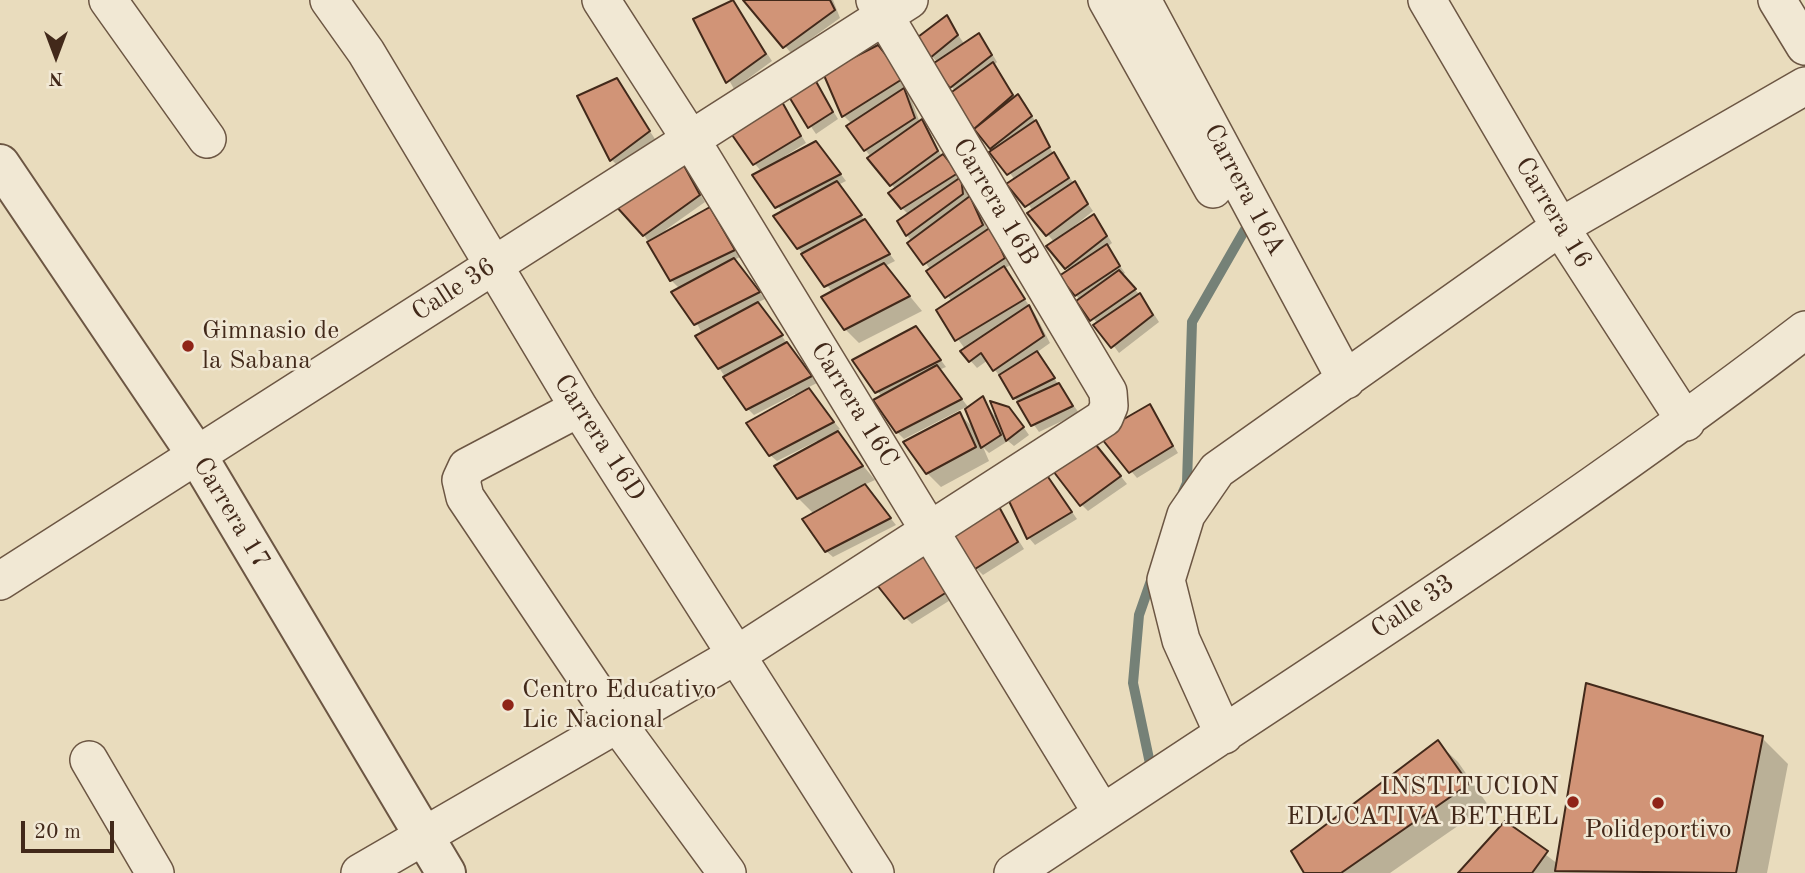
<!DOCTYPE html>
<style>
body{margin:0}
#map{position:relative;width:1805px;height:873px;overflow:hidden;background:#e9dcbd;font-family:"Old Standard TT",serif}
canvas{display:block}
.north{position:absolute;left:21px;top:21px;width:70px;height:70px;-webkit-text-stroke:5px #f1e8d4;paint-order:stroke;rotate:180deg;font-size:19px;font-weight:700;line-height:28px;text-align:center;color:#42291a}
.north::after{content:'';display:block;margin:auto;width:24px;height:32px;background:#42291a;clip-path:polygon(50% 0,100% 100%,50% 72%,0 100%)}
.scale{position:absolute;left:21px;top:821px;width:93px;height:32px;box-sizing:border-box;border:4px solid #42291a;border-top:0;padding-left:9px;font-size:21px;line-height:24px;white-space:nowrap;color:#42291a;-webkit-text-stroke:5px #f1e8d4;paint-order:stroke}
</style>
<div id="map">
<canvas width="1805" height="873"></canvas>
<div class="north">N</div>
<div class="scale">20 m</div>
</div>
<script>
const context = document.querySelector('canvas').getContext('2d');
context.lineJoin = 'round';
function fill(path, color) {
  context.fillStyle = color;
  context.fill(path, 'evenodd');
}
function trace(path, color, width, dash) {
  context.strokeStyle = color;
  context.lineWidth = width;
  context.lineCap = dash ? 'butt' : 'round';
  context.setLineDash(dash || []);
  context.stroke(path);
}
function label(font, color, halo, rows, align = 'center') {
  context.font = font + ' "Old Standard TT",serif';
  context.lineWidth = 5;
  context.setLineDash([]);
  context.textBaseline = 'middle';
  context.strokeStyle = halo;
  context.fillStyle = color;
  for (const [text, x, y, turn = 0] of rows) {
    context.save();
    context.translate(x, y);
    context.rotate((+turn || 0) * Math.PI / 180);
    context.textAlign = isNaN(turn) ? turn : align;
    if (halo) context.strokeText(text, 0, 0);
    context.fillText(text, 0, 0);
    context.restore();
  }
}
fill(new Path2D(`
 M746,0H833L840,18L791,53Z
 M733,2L772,61L734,89L695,19Z
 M946,17L965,45L979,36L985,42L997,62L994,65L1016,98L1018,96L1025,103L1054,155L1093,211L1072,228L1074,230L1093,217L1100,223L1112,243L1107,247L1125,273L1122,275L1146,302L1159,322L1119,353L1062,276L1069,271L1055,243L1030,214L1033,212L1015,180L952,95L956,92L934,66L938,63L917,40Z
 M878,47L909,85L903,89L910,96L920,123L928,128L942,157L967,185L969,199L977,204L988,231L997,236L1010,265L1004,269L1035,314L1050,343L1036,353L1079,413L1039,432L988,360L977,368L962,351L965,349L938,311L952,302L907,235L909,215L902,208L896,190L848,127L852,124L844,116Z
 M813,78L838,119L816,134L790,96Z
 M616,80L655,139L618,166L612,160L579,97Z
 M781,103L806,143L785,156L787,159L822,149L846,181L838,185L895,261L885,266L922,311L859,343L845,329L833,293L798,248L783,213L755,176L762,172L755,164Z
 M681,162L705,202L664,231L710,209L717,216L740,257L734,260L765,299L757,303L817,383L807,388L840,429L835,432L875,480L864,485L896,525L833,557L826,551L814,514L798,498L817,441L777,461L770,455L796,397L795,394L754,415L747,408L719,368L680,289L671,280L644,235Z
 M922,335L946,367L939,370L969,408L983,399L994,415H1015L1029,435L1014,446L1008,441L989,453L983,447L989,461L941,487L927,473L960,414L975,430L966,407L904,439L897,432L882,397L855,361Z
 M1150,406L1178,453L1137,478L1131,471Z
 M1098,448L1127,484L1088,511L1082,505Z
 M1050,480L1077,519L1035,545L1029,538L1010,499Z
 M995,503L1024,549L983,575L976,568Z
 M924,552L952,599L912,624L905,617Z
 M1762,738L1788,764L1767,873H1460L1505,824L1558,864Z
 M1437,742L1458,762L1488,805L1390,873H1307Z`), '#0003');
trace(new Path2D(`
 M1183,492L1187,483L1192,322L1247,226L1244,219
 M1152,773L1133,683L1139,615L1153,575`), '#758177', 10);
const building = new Path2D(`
 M733,0L766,54L726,83L693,19Z
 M743,0H830L835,10L783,48Z
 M947,15L958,35L930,58L914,40Z
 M979,33L992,55L950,88L931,65Z
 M878,45L904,78L842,117L823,73Z
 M993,62L1013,95L974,129L949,94Z
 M813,76L833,112L808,128L788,95Z
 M617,78L650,131L610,161L577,96Z
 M904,88L915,118L864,151L846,126Z
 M1018,94L1032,116L990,149L974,129Z
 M781,100L801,136L753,165L730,132Z
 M922,119L938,151L890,186L867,158Z
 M1036,120L1050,147L1007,175L989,152Z
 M816,141L841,174L775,208L752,175Z
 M1054,152L1069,178L1025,207L1006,184Z
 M943,154L958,173L901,209L888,193Z
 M681,160L700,195L643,236L615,205Z
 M961,177L963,194L906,236L897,221Z
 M837,181L862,215L797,249L773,216Z
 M1075,181L1088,204L1046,236L1027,213Z
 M970,196L983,225L923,265L907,243Z
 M710,207L735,250L670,281L647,242Z
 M1094,214L1107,236L1065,269L1046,246Z
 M865,219L890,254L824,287L801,254Z
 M991,227L1005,258L945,298L926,271Z
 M1107,244L1120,266L1075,296L1059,276Z
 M734,258L760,292L694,325L671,292Z
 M884,263L910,296L844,330L821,297Z
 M1004,266L1025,299L955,341L936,310Z
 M1119,270L1136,289L1090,321L1076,301Z
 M1140,293L1153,315L1111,348L1093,325Z
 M758,302L783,335L718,369L695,336Z
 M1029,305L1044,336L993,371L981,353L969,362L960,351Z
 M916,326L941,360L875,393L852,360Z
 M787,342L812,376L746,410L723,377Z
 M1037,351L1055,378L1013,399L999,375Z
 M937,365L962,399L896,433L873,400Z
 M1059,383L1073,406L1031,426L1017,402Z
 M809,388L834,422L769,456L746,423Z
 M983,396L1001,435L981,448L965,409Z
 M990,401L1009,407L1024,427L1006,441Z
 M1150,404L1173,446L1129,473L1098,434Z
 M960,412L976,447L926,474L903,442Z
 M838,431L863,466L797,499L774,466Z
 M1092,440L1121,476L1080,506L1050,467Z
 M1044,471L1072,512L1027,539L1008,499Z
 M865,484L891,518L825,552L802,519Z
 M996,501L1018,542L975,569L944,531Z
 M924,549L947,592L904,619L873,580Z
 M1586,683L1763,736L1736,873L1555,871Z
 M1438,740L1469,784L1341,873H1304L1291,851Z
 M1505,821L1548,851L1532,873H1458Z`);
fill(building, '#d19477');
trace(building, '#42291a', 2);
const minor = new Path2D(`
 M108,0L207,139
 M329,0L366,52L579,408L875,873
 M601,0L691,140L1102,813
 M1107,0L1213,189
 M1142,0L1346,380
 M1427,0L1560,227L1686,422
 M1777,0L1805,46
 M579,408L467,467L461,480L465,497L617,723L727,873
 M0,581L909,0
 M1224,735L1181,640L1166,580L1186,515L1217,470L1560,227L1805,86
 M89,760L155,873
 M360,873L738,654L1104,418L1109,406L1108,392L875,0
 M1013,873C1279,695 1551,525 1805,330`);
const tertiary = new Path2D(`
 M0,164L198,457L446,873`);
trace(minor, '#6c5643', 40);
trace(tertiary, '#6c5643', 42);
trace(minor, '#f1e8d4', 37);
trace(tertiary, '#f1e8d4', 38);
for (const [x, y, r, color] of [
 [188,346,7,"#8f2418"],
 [508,705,7,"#8f2418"],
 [1573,802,7,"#8f2418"],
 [1658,803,7,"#8f2418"]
]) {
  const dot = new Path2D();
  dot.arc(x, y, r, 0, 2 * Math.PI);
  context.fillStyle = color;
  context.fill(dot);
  trace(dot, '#f1e8d4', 2.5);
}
label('26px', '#42291a', '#f1e8d4', [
 ["Carrera 16A",1244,190,62],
 ["Carrera 16B",995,202,59],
 ["Carrera 16",1553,213,59],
 ["Calle 36",454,290,-33],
 ["Carrera 16C",854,405,58],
 ["Carrera 16D",599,438,57],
 ["Carrera 17",231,513,59],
 ["Calle 33",1413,607,-34]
]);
label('26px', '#42291a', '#f1e8d4', [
 ["Gimnasio de",202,331],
 ["la Sabana",202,361],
 ["Centro Educativo",522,690],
 ["Lic Nacional",522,720],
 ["INSTITUCION",1559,787,"right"],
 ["EDUCATIVA BETHEL",1559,817,"right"],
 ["Polideportivo",1658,830,"center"]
], 'left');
</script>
